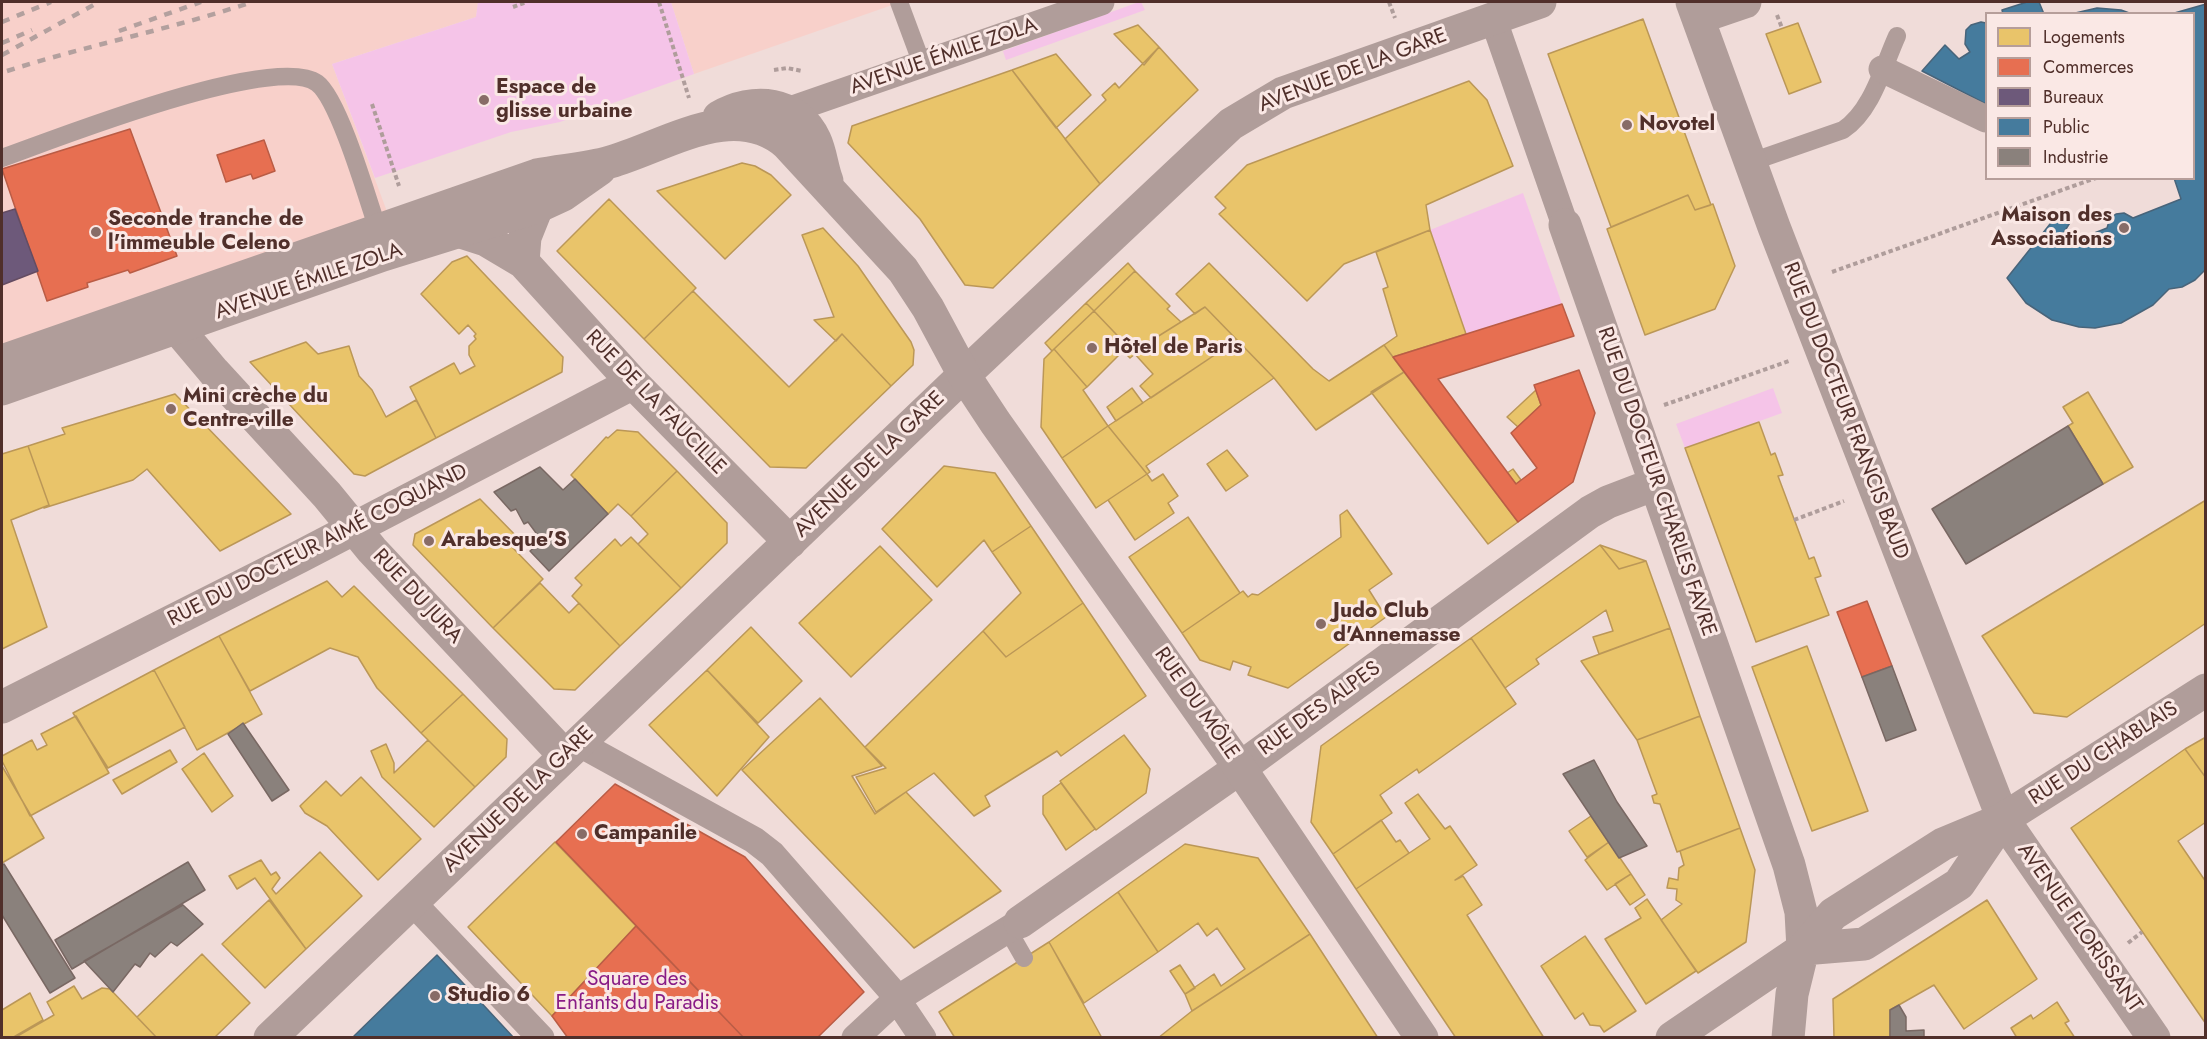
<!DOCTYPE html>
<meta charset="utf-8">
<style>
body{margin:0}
#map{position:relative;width:2207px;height:1039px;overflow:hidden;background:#f0dcd9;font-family:Jost,sans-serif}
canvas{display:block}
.frame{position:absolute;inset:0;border:3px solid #502f2a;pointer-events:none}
.legend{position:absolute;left:1985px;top:12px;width:210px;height:168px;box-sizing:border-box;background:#fae8e5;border:2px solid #b69e9a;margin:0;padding:8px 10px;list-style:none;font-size:18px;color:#502f2a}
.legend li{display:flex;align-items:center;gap:12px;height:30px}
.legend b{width:30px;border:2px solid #b69e9a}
</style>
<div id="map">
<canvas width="2207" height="1039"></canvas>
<div class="frame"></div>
<ul class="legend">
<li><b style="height:16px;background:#e9c46a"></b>Logements</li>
<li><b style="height:16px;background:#e76f51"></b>Commerces</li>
<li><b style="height:16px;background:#6d597a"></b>Bureaux</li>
<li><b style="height:16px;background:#457b9d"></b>Public</li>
<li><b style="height:16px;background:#8a817c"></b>Industrie</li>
</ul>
</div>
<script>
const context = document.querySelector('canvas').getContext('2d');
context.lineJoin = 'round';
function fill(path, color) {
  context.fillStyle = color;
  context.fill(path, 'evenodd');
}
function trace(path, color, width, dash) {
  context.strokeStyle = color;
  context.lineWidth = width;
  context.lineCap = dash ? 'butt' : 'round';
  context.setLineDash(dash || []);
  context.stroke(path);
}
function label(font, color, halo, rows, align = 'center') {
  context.font = font + ' Jost,sans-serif';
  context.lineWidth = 6;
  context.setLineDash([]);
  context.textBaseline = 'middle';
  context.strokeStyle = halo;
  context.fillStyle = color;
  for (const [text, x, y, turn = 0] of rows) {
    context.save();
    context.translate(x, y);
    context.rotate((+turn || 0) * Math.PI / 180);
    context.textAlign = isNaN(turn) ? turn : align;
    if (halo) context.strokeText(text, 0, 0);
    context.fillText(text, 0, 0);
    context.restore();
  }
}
fill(new Path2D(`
 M2,2H478L476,17L332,64L392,225L2,361Z
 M671,2H901L694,74Z`), '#f8d0ca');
fill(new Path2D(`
 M478,2H671L694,74L560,122L511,132L375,178L332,64L476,17Z
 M1139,2H1141L1145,10L1006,60L1003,51Z
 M1523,193L1562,304L1466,334L1430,230Z
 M1773,388L1782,413L1685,448L1676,424Z`), '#f5c4e8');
const homes = new Path2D(`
 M1643,19L1711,205L1695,210L1688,195L1611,227L1548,54Z
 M1798,23L1821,82L1789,94L1766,34Z
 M1138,25L1159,47L1144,65L1114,34Z
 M1159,47L1198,90L1100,184L1065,139L1106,100L1102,95L1115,83L1119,88Z
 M1056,54L1091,95L1056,128L1012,70Z
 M1012,70L1100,184L993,288L965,285L920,219L848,143L852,126Z
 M1469,81L1487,100L1513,166L1426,205L1430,230L1344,264L1307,301L1219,214L1226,208L1215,197L1247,165Z
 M742,163L755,166L771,175L791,195L725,259L657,191Z
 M1688,195L1695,210L1713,204L1735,266L1715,309L1645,335L1607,229Z
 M609,199L696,288L644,339L557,251Z
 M823,228L858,266L911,342L914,350L913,365L891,386L842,334L836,341L814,320L834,317L802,235Z
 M1430,230L1466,334L1393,357L1384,345L1397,336L1383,289L1388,287L1376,252Z
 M467,256L563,357L562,372L436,438L410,387L454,363L460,374L475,366L469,355V346L476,339L474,336L476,334L468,325L459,334L421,294L452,262Z
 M1128,263L1135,271L1094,311L1086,303Z
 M1209,263L1313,369L1329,381L1384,345L1404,372L1316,430L1274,378L1205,307L1195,314L1176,294Z
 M1135,271L1170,306L1167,309L1181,322L1133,352L1094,311Z
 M693,291L789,387L842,334L891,386L806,468L770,467L644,339Z
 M1086,303L1094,311L1052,351L1045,343Z
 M1205,307L1237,340L1151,398L1140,386L1153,374L1133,352Z
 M1094,311L1135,354L1130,358L1123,351L1087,387L1054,349Z
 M1237,340L1274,378L1146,466L1150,472L1147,474L1108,426Z
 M306,342L318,354L349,346L359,376L372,390L386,417L416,400L436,438L365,476L354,474L250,362Z
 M1054,349L1087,387L1083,390L1108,426L1062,458L1041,427L1044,359Z
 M1404,372L1518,522L1488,544L1371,392Z
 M1132,388L1143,403L1116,421L1107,407Z
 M1536,390L1541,405L1518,427L1507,417Z
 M2088,392L2133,467L2103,484L2068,426L2073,423L2063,407Z
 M175,394L291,514L220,551L147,469L133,480L44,508L49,505L28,446L65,434L62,428Z
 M1759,422L1771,455L1775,453L1783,475L1778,476L1809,559L1814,557L1821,576L1815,578L1829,615L1756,642L1685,448Z
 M1108,426L1147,474L1096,508L1062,458Z
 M617,430L638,432L677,471L631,516L618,504L608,514L571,475L606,437L608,438Z
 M28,446L49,505L11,520L47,627L2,649V454Z
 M1227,450L1248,476L1226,491L1207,464Z
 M944,466L995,473L1031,526L992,552L984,540L937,587L882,529Z
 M1513,469L1521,480L1516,484L1507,473Z
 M677,471L727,523V543L681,588L638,544L648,534L631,516Z
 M1147,474L1152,481L1163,474L1178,496L1168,503L1174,513L1135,540L1108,500Z
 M480,499L520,540L512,547L543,579L493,628L413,545L415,534Z
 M2206,500V623L2067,717L2034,713L1982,636Z
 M1347,510L1392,574L1369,590L1386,617L1288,688L1248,675L1251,667L1233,661L1230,670L1200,660L1182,633L1243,591L1248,597L1252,594L1258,595L1341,537L1340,515Z
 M1188,517L1240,593L1182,633L1129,557Z
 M1031,526L1083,603L1006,657L983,631L1021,593L992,552Z
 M631,537L681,588L620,646L572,596L582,585L575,578L615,539L621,546Z
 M1600,545L1619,569L1646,561L1670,628L1599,654L1593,637L1613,631L1606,610L1536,659L1539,664L1505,688L1471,638Z
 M1600,545L1646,561L1619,569Z
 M880,546L932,600L851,677L799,623Z
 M327,581L342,597L354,586L463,694L421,733L377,688L358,657L330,648L250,691L219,636Z
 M540,583L569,613L579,603L620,646L575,690L554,689L493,628Z
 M1083,603L1146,696L1061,756L1057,751L985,796L990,806L974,816L934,773L876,812L856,777L886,768L865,747L983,631L1006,657Z
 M751,627L802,681L758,723L707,670Z
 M1670,628L1700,716L1637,740L1581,661Z
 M219,636L262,714L197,750L154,670Z
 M1471,638L1516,704L1419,773L1417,769L1380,795L1392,813L1333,854L1311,822L1321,746Z
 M1807,646L1868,811L1812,831L1752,667Z
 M154,670L185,727L108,768L73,713Z
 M707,670L769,737L717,796L649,725Z
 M463,694L507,739L506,757L475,787L421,733Z
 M820,698L882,766L852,776L875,814L906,792L1001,891L914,948L742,770Z
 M76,716L109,773L30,816L2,761V756L32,740L37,750L47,745L41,734Z
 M1700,716L1740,828L1677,852L1660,804L1654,803L1652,796L1657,794L1637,740Z
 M1124,735L1150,769L1146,793L1096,830L1060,781Z
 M2206,737V778L2185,749Z
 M428,740L475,787L434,827L382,777L371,751L386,744L394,763V773Z
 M2185,749L2206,778V822L2178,841L2206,882V1024L2071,828Z
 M170,750L177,762L122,794L113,780Z
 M204,753L233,796L212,812L182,769Z
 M2,766L44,838L2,863Z
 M361,777L421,839L378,880L327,826L305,813L300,806L326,781L341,796Z
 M1061,783L1095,829L1066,850L1043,814V796Z
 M1418,794L1445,829L1450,826L1477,865L1455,880L1463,876L1482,905L1467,915L1544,1038H1456L1356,889L1430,839L1405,803Z
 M1591,816L1609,842L1587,857L1569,831Z
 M1381,820L1396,842L1400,840L1409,853L1356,889L1333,854Z
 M1740,828L1755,870L1746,942L1698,973L1661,920L1682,904L1676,900L1677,889L1667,888L1669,878L1678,880L1679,868L1684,865L1680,851Z
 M555,842L636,926L552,1016L468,927Z
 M1609,842L1631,874L1607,890L1585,860Z
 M1185,844L1258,858L1310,934L1192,1011L1185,994L1214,974L1221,986L1245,969L1217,928L1207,936L1198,923L1158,952L1118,892Z
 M320,852L362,896L306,949L255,878L237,889L229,876L261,860L271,875L276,872L280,878L272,889L276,894Z
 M1631,874L1645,895L1630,905L1615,884Z
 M1118,892L1158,952L1084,1003L1049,942Z
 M1647,899L1696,971L1646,1004L1605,939L1641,918L1635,908Z
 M269,900L306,949L265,988L222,944Z
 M1987,900L2037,979L1964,1029L1934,985L1890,1010V1038H1834L1833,999Z
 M1310,934L1378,1038H1158L1192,1011Z
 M1585,936L1636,1011L1604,1032L1600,1026L1590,1025L1583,1013L1575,1019L1541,966Z
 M1049,942L1102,1038H955L939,1012Z
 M202,954L250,1003L214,1038H157L137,1017Z
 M1180,965L1195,988L1185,994L1170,971Z
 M74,986L82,999L102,988L110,989L157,1038H14L54,1015L47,1002Z
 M30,993L43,1020L12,1038H2V1010Z
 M2057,1002L2069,1021L2065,1023L2075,1038H2017L2011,1028L2031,1015L2033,1019Z`);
fill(homes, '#e9c46a');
trace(homes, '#bb9757', 1.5);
const shops = new Path2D(`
 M130,129L177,256L130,273L128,270L87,283L88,287L47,301L2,169Z
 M264,140L275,171L253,179L251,174L226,182L217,155Z
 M1562,304L1574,336L1438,379L1516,484L1537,468L1511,433L1541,405L1534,385L1579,370L1595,413L1573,482L1518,522L1393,357Z
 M1867,601L1892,666L1862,677L1837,612Z
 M615,784L745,857L864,992L817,1038H744L556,842Z
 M636,926L744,1038H568L552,1016Z`);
fill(shops, '#e76f51');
trace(shops, '#ba5c45', 1.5);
const offices = new Path2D(`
 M15,209L38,271L2,285V213Z`);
fill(offices, '#6d597a');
trace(offices, '#644c62', 1.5);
const public = new Path2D(`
 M2039,2L2044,14H2003L2002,10L2027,2Z
 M2206,4V269L2195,280L2182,287L2169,289L2153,305L2121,323L2095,328L2079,327L2052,320L2026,303L2007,278L2058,214L2065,213L2071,221L2056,245L2059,247L2107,228L2110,218L2116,214L2124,213L2133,218L2181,199L2174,178H2194V14H2171Z
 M2097,8L2121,10L2132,14H2071Z
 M1981,22L1986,23V104L1922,71L1945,45L1959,59L1970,52L1965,44L1966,30L1971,25Z
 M437,955L514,1038H356L354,1036Z`);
fill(public, '#457b9d');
trace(public, '#48647a', 1.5);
const industry = new Path2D(`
 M2068,426L2103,484L1966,564L1932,509Z
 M540,467L563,490L575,479L608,514L549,571L530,551L542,541L528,522L524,524L516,509L511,511L494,492Z
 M1892,666L1916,730L1886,741L1862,677Z
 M243,723L289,790L272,801L228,734Z
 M1594,760L1617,802L1647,846L1619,858L1563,774Z
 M188,862L205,890L72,969L55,940Z
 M4,864L75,978L50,993L2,915V865Z
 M183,905L203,924L177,946L171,942L155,957L150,953L140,967L135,964L113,992L84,961Z
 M1899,1005L1906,1017V1031L1924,1030V1038H1890V1010Z`);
fill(industry, '#8a817c');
trace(industry, '#796863', 1.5);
trace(new Path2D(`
 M659,2L689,98
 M1389,2L1395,18
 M513,7L527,2
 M1777,15L1782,28
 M774,70L787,68L802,71
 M372,104L399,186
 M1832,272L2096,178
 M1664,405L1789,361
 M1794,520L1844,501
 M2128,943L2142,932`), '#af9d9b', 4, [4.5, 3]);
trace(new Path2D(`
 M899,2L922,64
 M2,158C55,139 275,52 317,83C339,99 368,200 378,230
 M1751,162L1843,130C1872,111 1883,67 1897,36
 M1020,922L1014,929L1012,937L1024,958`), '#b09d9a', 18);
trace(new Path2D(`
 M1493,18L1565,225
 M1882,69L1986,119
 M787,111L1101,2
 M578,743L754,840L772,854L890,989L923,1038
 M412,902L541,1038
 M855,1038L897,999L1020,922`), '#b09d9a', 27);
trace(new Path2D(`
 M1692,2L1774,227L2003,819
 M1698,18L1745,2
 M1565,225L1789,865L1801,912L1803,949
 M458,231L486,240L523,262L633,383L790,542
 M523,262L525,237L537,207
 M177,328L214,372L327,495L372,550L565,756
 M2,707L299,557L633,383
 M1020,922L1240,768L1590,512L1608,502L1655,484
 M270,1038L964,375L1231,124L1283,93L1540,2`), '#b09d9a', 33);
trace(new Path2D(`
 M719,117C753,97 797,101 815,140C821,153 822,168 827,181
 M2,361L537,175C561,170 587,169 610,162C666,146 734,98 787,144L903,270L928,308L964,375L995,422L1240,768L1422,1038
 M2,389L383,255L537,207L563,195L600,169
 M2003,819L2154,1038
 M1803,949L1864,944L1959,884L2003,819
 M1672,1038L1803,949L1833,914L1943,844L2003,819L2206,690
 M1788,1038L1792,994L1803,949`), '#b09d9a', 33);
trace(new Path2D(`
 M2,22L51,2
 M119,31L201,2
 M2,43L32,30
 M2,55L99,2
 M7,71C88,45 172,29 252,2`), '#b3a09e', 4.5, [8, 8]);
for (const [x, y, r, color] of [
 [484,100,6,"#886c67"],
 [1627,125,6,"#886c67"],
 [2124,228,6,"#886c67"],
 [96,232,6,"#886c67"],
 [1092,348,6,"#886c67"],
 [171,409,6,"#886c67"],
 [429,541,6,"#886c67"],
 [1321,624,6,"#886c67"],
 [582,834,6,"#886c67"],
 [435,996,6,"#886c67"]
]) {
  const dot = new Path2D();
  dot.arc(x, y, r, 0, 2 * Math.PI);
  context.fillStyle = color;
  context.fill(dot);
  trace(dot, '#fae8e5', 2);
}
label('21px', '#502f2a', '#fae8e5', [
 ["AVENUE ÉMILE ZOLA",944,57,-19],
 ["AVENUE DE LA GARE",1353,71,-21],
 ["AVENUE ÉMILE ZOLA",309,282,-19],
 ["RUE DE LA FAUCILLE",655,403,46],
 ["RUE DU DOCTEUR FRANCIS BAUD",1845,411,69],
 ["AVENUE DE LA GARE",870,465,-44],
 ["RUE DU DOCTEUR CHARLES FAVRE",1656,482,71],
 ["RUE DU DOCTEUR AIMÉ COQUAND",318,546,-27],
 ["RUE DU JURA",417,597,47],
 ["RUE DU MÔLE",1196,704,55],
 ["RUE DES ALPES",1320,709,-36],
 ["RUE DU CHABLAIS",2104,754,-33],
 ["AVENUE DE LA GARE",519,800,-44],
 ["AVENUE FLORISSANT",2079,928,55]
]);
label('bold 21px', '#502f2a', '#fae8e5', [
 ["Espace de",496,88],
 ["glisse urbaine",496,112],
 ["Novotel",1639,125],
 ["Maison des",2112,216,"right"],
 ["Associations",2112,240,"right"],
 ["Seconde tranche de",108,220],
 ["l'immeuble Celeno",108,244],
 ["Hôtel de Paris",1104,348],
 ["Mini crèche du",183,397],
 ["Centre-ville",183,421],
 ["Arabesque'S",441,541],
 ["Judo Club",1333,612],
 ["d'Annemasse",1333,636],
 ["Campanile",594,834],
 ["Studio 6",447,996]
], 'left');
label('21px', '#891c86', '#fae8e5', [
 ["Square des",637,980],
 ["Enfants du Paradis",637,1004]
]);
</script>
